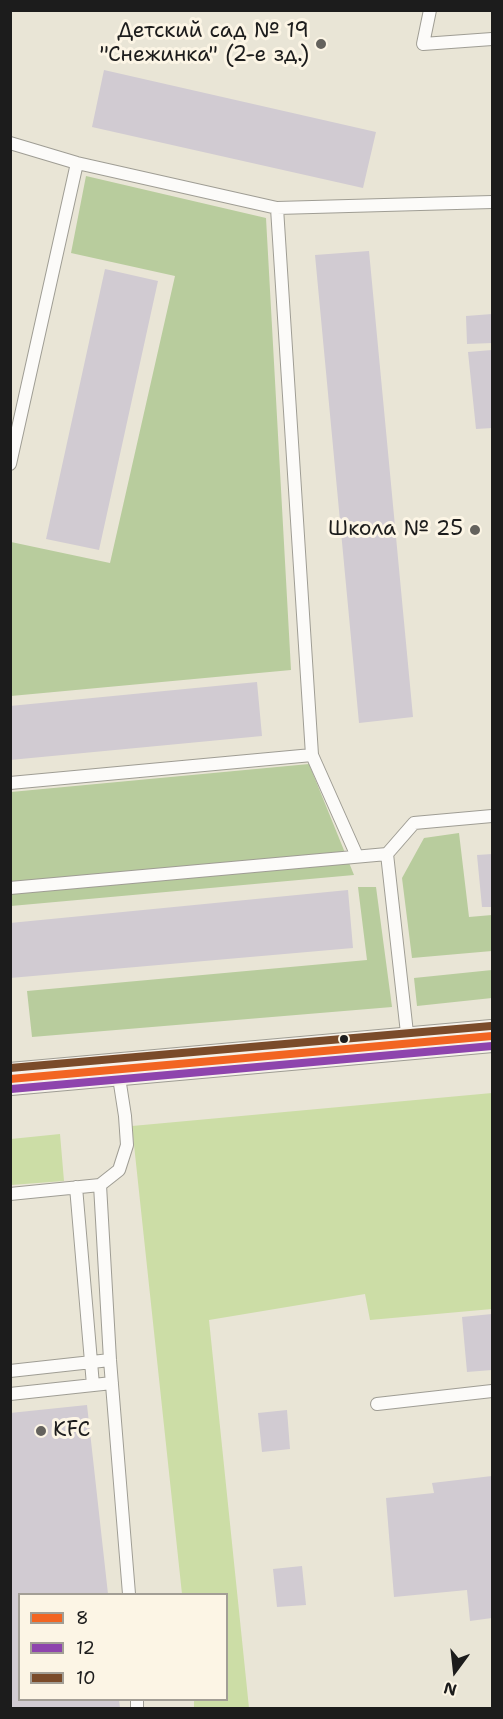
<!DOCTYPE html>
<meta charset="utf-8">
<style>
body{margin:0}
#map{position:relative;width:503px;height:1719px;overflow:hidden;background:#e9e5d6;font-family:"Shantell Sans",sans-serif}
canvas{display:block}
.frame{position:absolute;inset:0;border:12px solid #1c1c1c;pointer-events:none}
.legend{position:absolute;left:18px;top:1593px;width:210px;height:108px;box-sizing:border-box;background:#fcf5e5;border:2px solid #a29e95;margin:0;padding:8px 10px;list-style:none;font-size:18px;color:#1c1c1c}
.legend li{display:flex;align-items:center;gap:12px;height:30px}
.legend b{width:30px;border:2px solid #a29e95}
.north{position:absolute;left:425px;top:1641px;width:60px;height:60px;-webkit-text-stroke:4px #fcf5e5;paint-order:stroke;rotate:195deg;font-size:16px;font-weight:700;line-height:24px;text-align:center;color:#1c1c1c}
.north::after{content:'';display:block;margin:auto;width:21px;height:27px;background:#1c1c1c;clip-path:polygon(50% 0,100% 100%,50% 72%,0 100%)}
</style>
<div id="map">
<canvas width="503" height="1719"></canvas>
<div class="frame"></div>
<ul class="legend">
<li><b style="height:8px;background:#f26522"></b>8</li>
<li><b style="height:8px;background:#8e44ad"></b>12</li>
<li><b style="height:8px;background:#7a4b2a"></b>10</li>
</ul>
<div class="north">N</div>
</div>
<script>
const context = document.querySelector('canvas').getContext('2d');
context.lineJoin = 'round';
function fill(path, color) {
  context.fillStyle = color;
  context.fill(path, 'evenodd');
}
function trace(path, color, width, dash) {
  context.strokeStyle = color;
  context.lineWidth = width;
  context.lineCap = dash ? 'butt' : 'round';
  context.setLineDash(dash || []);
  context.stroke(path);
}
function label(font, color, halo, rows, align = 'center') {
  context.font = font + ' "Shantell Sans",sans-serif';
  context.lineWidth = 6;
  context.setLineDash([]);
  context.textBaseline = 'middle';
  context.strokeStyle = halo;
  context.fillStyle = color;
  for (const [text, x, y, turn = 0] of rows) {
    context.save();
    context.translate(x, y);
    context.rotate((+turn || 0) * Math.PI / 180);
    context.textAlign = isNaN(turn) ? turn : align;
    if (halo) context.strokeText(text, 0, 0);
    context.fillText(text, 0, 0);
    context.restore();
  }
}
fill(new Path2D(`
 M492,1093V1309L370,1320L365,1294L209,1320L249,1708H194V1700H226V1594H182L132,1126Z
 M60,1134L64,1181L11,1185V1139Z`), '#ccdda6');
fill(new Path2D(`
 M86,176L266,218L291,670L11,696V542L110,563L175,276L71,253Z
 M309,764L354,875L11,906V792Z
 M459,833L469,917L492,915V951L412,958L402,878L424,838Z
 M358,887H376L392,1007L32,1037L27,991L367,960Z
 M492,970V998L417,1006L414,978Z`), '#b8cc9d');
fill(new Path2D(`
 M104,70L376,132L363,188L92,127Z
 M369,251L413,717L359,723L315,255Z
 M105,269L158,281L99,550L46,539Z
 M492,314V343L467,344L466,316Z
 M492,350V428L476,429L468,352Z
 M257,682L262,736L10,760V706Z
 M492,854V907H482L477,855Z
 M348,890L353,948L10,978V923Z
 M492,1314V1370L467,1372L462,1317Z
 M87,1405L108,1594H20V1700H119L120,1708H10V1413Z
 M287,1410L290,1449L262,1452L258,1413Z
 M492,1476V1618L470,1621L467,1590L394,1597L386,1498L434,1493L432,1483Z
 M302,1566L306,1605L277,1607L273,1569Z`), '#d1cbd2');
const lane = new Path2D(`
 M430,10L423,44L492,39
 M10,143L77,163L277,208L312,755L357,856
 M277,208L492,202
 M10,464L77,163
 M10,783L312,755
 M10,888L387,854
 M408,1042L387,854L414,823L492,816
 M100,1185L110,1360L129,1594
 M76,1187L93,1385
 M10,1194L100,1185L119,1170L127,1145L125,1116L118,1071
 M10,1371L110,1360
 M10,1394L112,1383
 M377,1404L492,1391
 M137,1700V1708`);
const secondary = new Path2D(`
 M10,1079L492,1036`);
trace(lane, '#9f9d94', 14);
trace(secondary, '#9f9d94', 34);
trace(lane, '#fcfbf9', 12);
trace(secondary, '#f6f2eb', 32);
trace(new Path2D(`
 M10,1079L492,1036`), '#f26522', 8);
trace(new Path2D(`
 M11,1089L492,1046`), '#8e44ad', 8);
trace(new Path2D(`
 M10,1068L491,1026`), '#7a4b2a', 8);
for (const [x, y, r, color] of [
 [321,44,6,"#64625d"],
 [475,530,6,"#64625d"],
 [344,1039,5,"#1c1c1c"],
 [41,1431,6,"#64625d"]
]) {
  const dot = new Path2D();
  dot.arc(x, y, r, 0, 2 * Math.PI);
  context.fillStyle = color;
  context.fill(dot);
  trace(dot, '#fcf5e5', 2);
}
label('21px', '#1c1c1c', '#fcf5e5', [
 ["Детский сад № 19",309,32],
 ["\"Снежинка\" (2-е зд.)",309,56],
 ["Школа № 25",463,530],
 ["KFC",53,1431,"left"]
], 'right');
</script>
